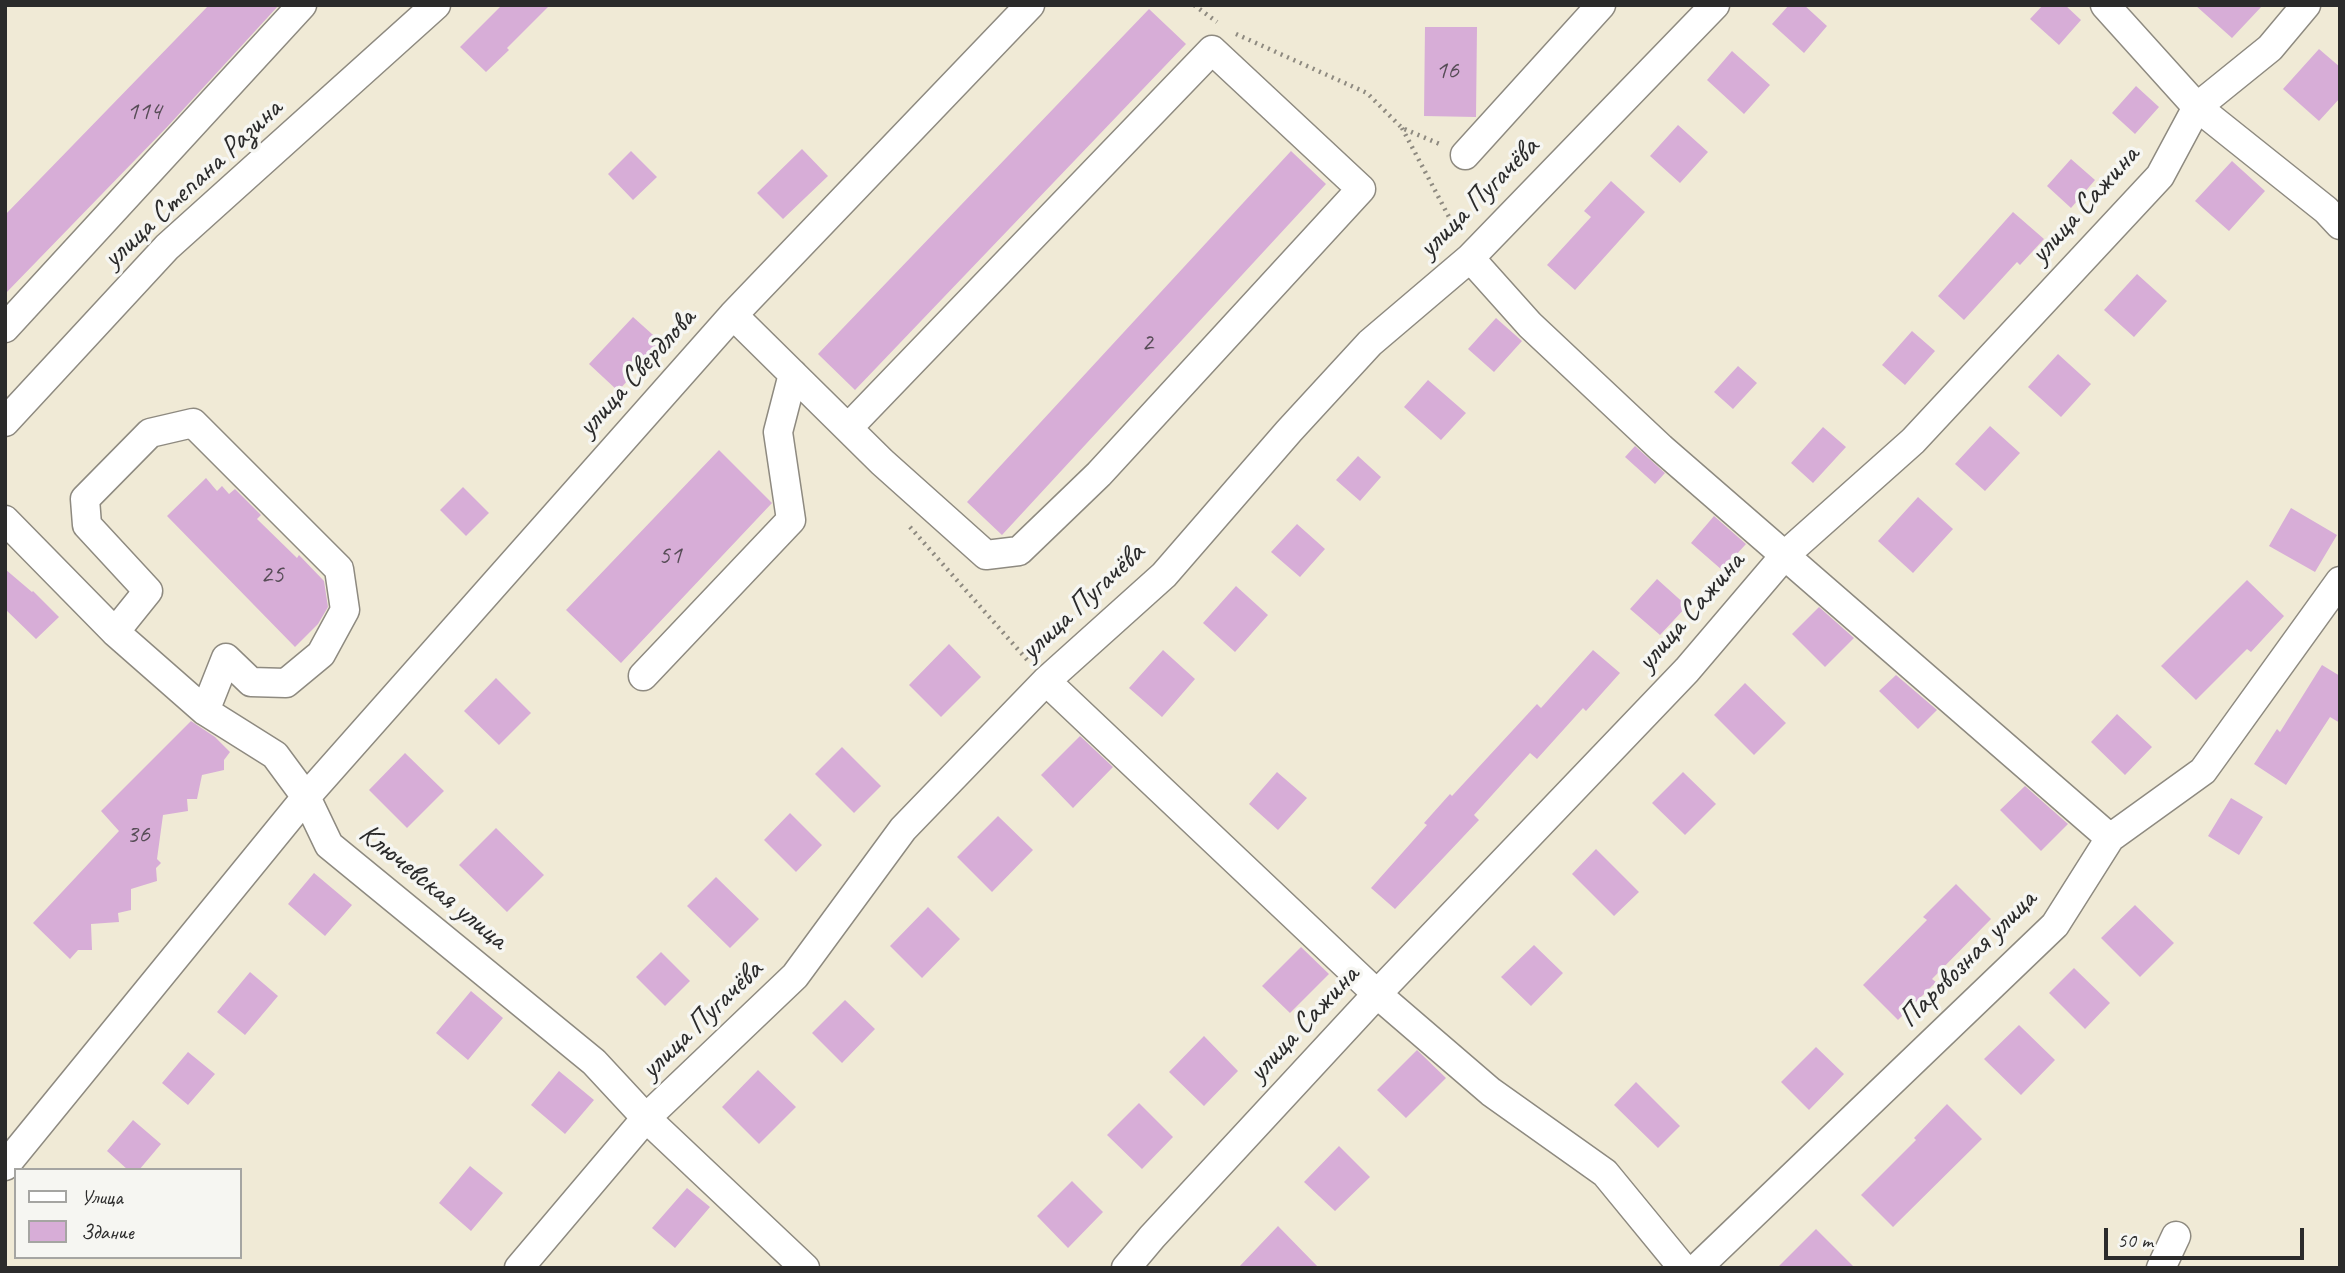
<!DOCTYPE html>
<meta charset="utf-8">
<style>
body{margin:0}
#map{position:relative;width:2345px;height:1273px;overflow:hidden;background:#f0ead6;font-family:Caveat,sans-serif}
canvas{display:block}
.frame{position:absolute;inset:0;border:7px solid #2b2b2b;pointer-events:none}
.legend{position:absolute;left:14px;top:1168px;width:228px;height:91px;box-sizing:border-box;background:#f6f6f2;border:2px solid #a5a5a2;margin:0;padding:9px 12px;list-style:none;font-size:21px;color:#2b2b2b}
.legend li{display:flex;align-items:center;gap:14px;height:35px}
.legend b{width:35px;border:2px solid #a5a5a2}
.scale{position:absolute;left:2104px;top:1228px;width:200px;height:32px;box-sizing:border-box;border:4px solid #2b2b2b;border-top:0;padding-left:9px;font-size:21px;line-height:24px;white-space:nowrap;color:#2b2b2b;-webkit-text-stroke:5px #f6f6f2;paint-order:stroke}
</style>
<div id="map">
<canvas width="2345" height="1273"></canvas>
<div class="frame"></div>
<ul class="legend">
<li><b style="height:9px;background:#fff"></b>Улица</li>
<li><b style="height:19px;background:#d7add7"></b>Здание</li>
</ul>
<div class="scale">50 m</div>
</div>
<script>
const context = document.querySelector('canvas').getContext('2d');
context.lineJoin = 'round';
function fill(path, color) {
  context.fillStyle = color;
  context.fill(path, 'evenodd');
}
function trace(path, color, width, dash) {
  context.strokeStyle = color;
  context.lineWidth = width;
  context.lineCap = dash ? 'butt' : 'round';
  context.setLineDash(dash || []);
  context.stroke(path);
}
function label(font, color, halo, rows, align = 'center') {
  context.font = font + ' Caveat,sans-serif';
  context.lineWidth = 7;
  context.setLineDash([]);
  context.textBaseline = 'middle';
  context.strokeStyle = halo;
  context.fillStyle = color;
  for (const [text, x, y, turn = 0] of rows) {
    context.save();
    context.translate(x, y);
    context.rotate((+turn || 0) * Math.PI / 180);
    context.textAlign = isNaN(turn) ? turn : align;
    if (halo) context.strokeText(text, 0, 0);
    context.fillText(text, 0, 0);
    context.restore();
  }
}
fill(new Path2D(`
 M209,5H279L168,126L5,294V215Z
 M502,5H550L507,48L509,50L486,72L460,47Z
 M1789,5H1804L1827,26L1804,53L1772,24Z
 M2043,5H2065L2081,20L2059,45L2030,19Z
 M2195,5H2263L2232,38Z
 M1149,9L1186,44L855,390L818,354Z
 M1425,27H1477L1476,117L1424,116Z
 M2319,49L2340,67V98L2319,121L2283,89Z
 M1732,51L1770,85L1744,114L1707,80Z
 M2136,86L2159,107L2135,134L2112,113Z
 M1678,125L1708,152L1680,183L1650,156Z
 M802,149L828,176L783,219L757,193Z
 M631,151L657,177L633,200L608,174Z
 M1291,151L1326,184L1002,535L967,502Z
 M2071,159L2095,180L2071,208L2047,186Z
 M2232,161L2265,191L2229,231L2195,201Z
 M1611,181L1645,212L1575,290L1547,265L1591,217L1584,211Z
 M2013,212L2044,239L2020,265L2017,262L1964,320L1938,296Z
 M2137,274L2167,301L2134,337L2104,310Z
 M633,317L662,343L618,391L589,364Z
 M1496,318L1522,341L1494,372L1468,349Z
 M1912,331L1935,351L1905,385L1882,365Z
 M2058,354L2091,384L2061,417L2028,387Z
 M1738,366L1757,383L1733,409L1714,392Z
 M1428,380L1466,413L1441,440L1404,407Z
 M1990,426L2020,453L1985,491L1955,464Z
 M1823,427L1846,447L1813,483L1791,463Z
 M1635,446L1665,473L1655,484L1625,457Z
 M719,450L772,503L621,663L566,610Z
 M1358,456L1381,477L1360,501L1336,480Z
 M206,478L217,491L222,486L229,494L235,489L261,515L257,519L297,558L299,555L324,581L328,607L318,624L295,647L167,516Z
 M463,487L489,513L466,536L440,510Z
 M1918,497L1953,529L1913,573L1878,541Z
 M2291,508L2337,535L2315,572L2269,546Z
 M1714,516L1746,544L1722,570L1691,543Z
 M1297,524L1325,549L1300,577L1271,552Z
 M5,569L32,592L33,591L59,617L36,639L5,609Z
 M1657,579L1687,606L1660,635L1630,609Z
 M2247,580L2284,616L2251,652L2247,649L2196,700L2161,666Z
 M1236,586L1268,615L1235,652L1203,623Z
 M1819,607L1854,638L1825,667L1792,634Z
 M949,644L981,677L941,717L909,685Z
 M1163,650L1195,679L1162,717L1129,688Z
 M1593,650L1620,673L1586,711L1583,708L1537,759L1530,753L1474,815L1479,820L1395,909L1371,888L1427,825L1424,823L1450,794L1452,796L1537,704L1541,708Z
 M2322,665L2340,676V723L2330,717L2286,785L2254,764L2277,729L2280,732Z
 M1896,675L1937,710L1918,729L1879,691Z
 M496,678L531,713L499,745L464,711Z
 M1745,683L1786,723L1754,755L1714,715Z
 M2117,714L2152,747L2125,775L2091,742Z
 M191,721L215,737L230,752L224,760V770L202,775L197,799H187L188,811L163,815L157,859L161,863L156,868L157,881L131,889V910L118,913L119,922L91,924L92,950H78L70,959L33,923L119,831L101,811Z
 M1080,736L1113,767L1073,808L1041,775Z
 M842,747L881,786L854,813L815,774Z
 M405,753L444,791L407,828L369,790Z
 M1277,772L1307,798L1278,830L1249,804Z
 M1683,772L1716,804L1685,835L1652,803Z
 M2025,786L2068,824L2041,851L2000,810Z
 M2231,798L2263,817L2239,855L2208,836Z
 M790,813L822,845L796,872L764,840Z
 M998,816L1033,850L992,892L957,857Z
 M496,828L544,875L507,912L459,865Z
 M1596,849L1639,892L1614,916L1572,874Z
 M314,873L352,905L325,936L288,904Z
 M716,877L759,919L730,948L687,906Z
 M1956,884L1991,919L1932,979L1936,982L1898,1020L1863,985L1927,920L1923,917Z
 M2135,905L2174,943L2140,977L2101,938Z
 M928,907L960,939L922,978L890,946Z
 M1534,945L1563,973L1531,1006L1501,977Z
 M1301,947L1329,974L1290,1013L1262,986Z
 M661,952L690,981L665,1006L636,977Z
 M2074,968L2110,1003L2085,1029L2049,993Z
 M250,972L278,996L245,1035L217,1012Z
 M471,991L503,1018L468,1060L436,1033Z
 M845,1000L875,1029L842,1063L812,1033Z
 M2019,1025L2055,1060L2021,1095L1984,1059Z
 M1204,1036L1238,1071L1204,1106L1169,1072Z
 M1816,1047L1844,1074L1809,1110L1781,1082Z
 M1417,1050L1446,1078L1406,1118L1377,1090Z
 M188,1052L215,1074L188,1105L162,1083Z
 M758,1070L796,1107L759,1144L722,1107Z
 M559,1071L594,1100L565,1134L531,1105Z
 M1636,1082L1680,1126L1658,1148L1614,1105Z
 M1139,1103L1173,1137L1142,1169L1107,1135Z
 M1947,1104L1982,1139L1893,1227L1861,1195L1916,1140L1914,1138Z
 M133,1120L161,1144L139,1170H128L107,1151Z
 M1339,1146L1370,1177L1335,1211L1304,1182Z
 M470,1166L503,1193L471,1231L439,1203Z
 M1072,1181L1103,1212L1068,1248L1037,1216Z
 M687,1188L710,1207L675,1248L652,1228Z
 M1278,1226L1319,1268H1238Z
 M1816,1229L1855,1268H1777Z`), '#d7add7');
const minor = new Path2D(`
 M2105,5L2197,107L2326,210L2340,225
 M1465,155L1601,5
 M1470,258L1530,325L1661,448L2110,838
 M733,315L882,462L986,555L1019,551L1099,474L1361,189L1212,50L848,428
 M5,328L302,5
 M5,422L167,247L436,5
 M5,520L115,632L205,711L275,755L306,797L329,845L594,1062L646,1118L805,1268
 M115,632L148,591L87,525L85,499L150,433L193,423L339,569L345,610L321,654L286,683L251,682L226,658L205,711
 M643,676L791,520L778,432L793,374
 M1046,681L1377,994L1491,1092L1605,1173L1683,1268
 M5,1166L306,797L733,315L1030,5
 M519,1268L646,1118L795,976L903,829L1046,681L1164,575L1289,431L1370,343L1470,258L1715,5
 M1126,1268L1152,1237L1377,994L1687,670L1785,555L1913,441L2160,176L2197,107L2270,48L2306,5
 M1697,1268L2055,925L2110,838L2203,771L2340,581
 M2161,1268L2176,1236`);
trace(minor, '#8e8a80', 31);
trace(new Path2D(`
 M1194,5L1217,22
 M1236,34L1367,93L1402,128L1442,145
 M1402,128L1457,232
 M910,527L1029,662`), '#8e8a80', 4.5, [2, 5]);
trace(minor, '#fff', 28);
label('26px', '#564c56', null, [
 ["16",1447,71],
 ["114",144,112],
 ["2",1147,343],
 ["51",670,556],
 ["25",272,575],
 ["36",138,835]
]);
label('30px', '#2b2b2b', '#f6f6f2', [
 ["улица Степана Разина",193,184,-43],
 ["улица Пугачёва",1479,198,-45],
 ["улица Сажина",2085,205,-48],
 ["улица Свердлова",637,373,-48],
 ["улица Пугачёва",1083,602,-43],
 ["улица Сажина",1691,612,-49],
 ["Ключевская улица",433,887,39],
 ["Паровозная улица",1968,959,-45],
 ["улица Пугачёва",702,1020,-44],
 ["улица Сажина",1304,1024,-47]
]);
</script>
